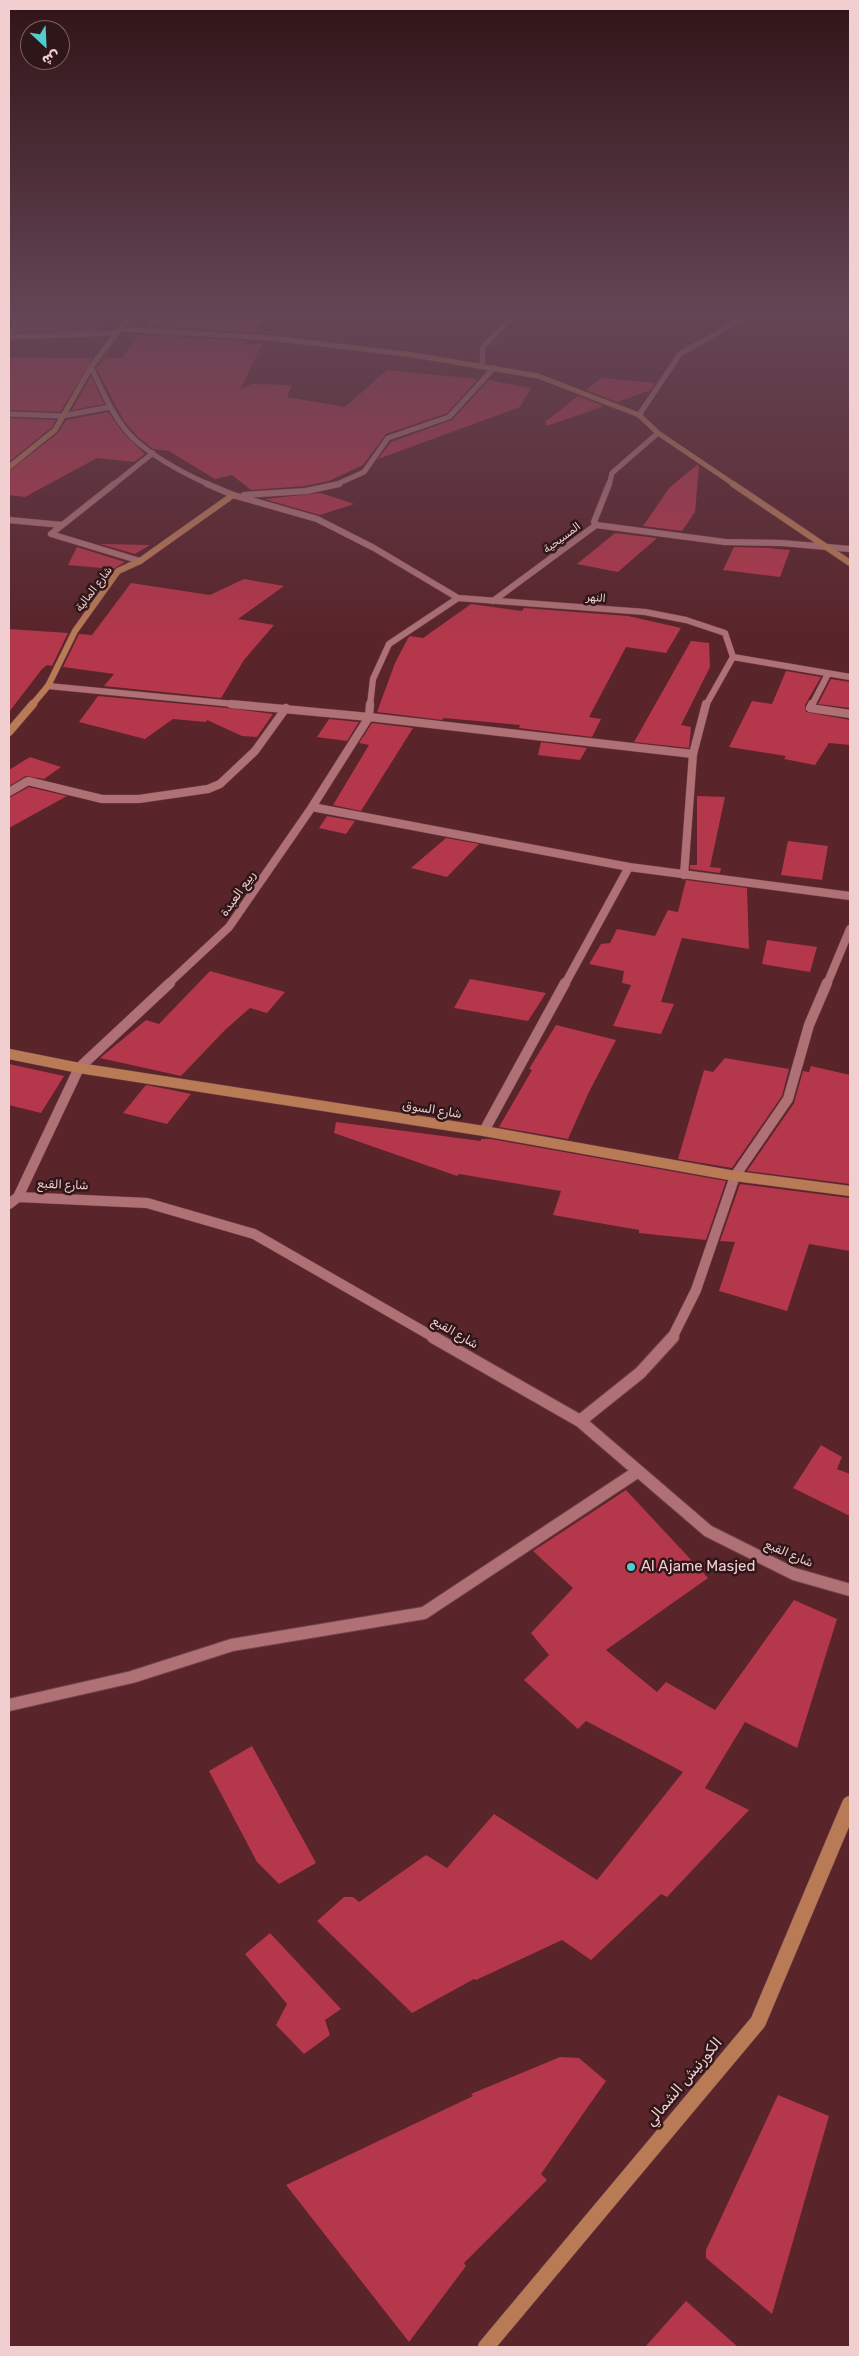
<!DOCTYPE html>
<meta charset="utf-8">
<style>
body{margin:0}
#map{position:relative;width:859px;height:2356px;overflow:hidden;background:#59242a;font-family:Rubik,Vazirmatn,sans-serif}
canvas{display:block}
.frame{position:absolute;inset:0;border:10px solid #f1cecf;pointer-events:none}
.north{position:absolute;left:20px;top:20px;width:50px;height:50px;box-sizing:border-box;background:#2f1719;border:1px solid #7d6062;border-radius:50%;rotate:155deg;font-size:14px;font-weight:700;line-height:20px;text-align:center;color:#f1cecf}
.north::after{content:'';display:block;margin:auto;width:18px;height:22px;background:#52cdcd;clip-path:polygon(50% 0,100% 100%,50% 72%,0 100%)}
</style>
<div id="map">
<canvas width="859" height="2356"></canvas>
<div class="frame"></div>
<div class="north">ش</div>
</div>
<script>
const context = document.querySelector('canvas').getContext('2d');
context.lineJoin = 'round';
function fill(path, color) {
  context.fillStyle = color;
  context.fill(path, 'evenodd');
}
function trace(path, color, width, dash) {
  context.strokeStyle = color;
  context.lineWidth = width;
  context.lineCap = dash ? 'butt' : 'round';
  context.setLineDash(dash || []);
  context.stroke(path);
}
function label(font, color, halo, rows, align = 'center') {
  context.font = font + ' Rubik,Vazirmatn,sans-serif';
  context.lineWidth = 5;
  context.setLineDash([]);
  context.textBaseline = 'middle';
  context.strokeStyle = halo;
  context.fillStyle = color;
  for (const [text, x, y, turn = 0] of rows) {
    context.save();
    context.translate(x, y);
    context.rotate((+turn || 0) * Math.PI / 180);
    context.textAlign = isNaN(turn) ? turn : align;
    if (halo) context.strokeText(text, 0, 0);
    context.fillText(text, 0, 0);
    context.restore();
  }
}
fill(new Path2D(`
 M12,311H114L94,332L15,333Z`), '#693c7c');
fill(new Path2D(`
 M156,311H273L253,333L145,326Z
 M139,335L245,341L242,344H262L240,390L252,384L292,385L287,397L345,407L387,370L478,379L447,413L386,434L363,465L329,481L305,486L251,490L232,475L215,479L169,451L153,449L137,436L124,421L96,368L104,358H122Z
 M9,357L53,358H93L60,412L9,410Z
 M91,376L104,404L72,410Z
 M601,378L655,383L651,390L617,402L586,390Z
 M489,380L531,388L520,407L378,459L391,442L452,420Z
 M578,396L604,406L547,426L545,422Z
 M108,412L124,434L145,454L134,462L97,458L25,497L9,495V471L58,433L66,420Z
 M9,418L56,420L52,427L9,462Z
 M697,465L699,466L695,512L682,531L643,526L670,487Z
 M321,493L354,504L320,515L264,499Z
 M615,533L657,538L618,572L577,564Z
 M100,544L150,545L135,554Z
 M77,547L125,562L113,569L68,565Z
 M734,547L768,548L790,550L780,577L723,570Z
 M244,579L284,586L238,619L274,625L244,660L221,698L104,686L114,674L63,667L79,634L92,635L131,583L210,595Z
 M471,604L522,611L524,608L628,616L681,628L666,653L626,647L589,717L601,719L592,737L519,728L520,725L444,718L442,720L377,712L395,663L408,638L410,636L423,638Z
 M9,629L68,633L52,666L47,665L42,669L9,712Z
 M691,641L709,643L710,667L681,725L691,727L689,748L634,742Z
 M786,671L821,677L805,705L806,712L850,720V745L829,743L815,765L784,759L786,756L729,747L752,701L772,704Z
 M831,679L850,682V708L818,704Z
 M98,696L228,708L273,714L257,737L242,736L207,720L206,722L173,719L145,739L79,722Z
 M329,719L359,722L347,741L317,737Z
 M372,723L413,728L361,811L333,805L369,745L359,743Z
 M541,742L587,748L580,760L538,755Z
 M30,757L61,767L44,779L26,776L9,786V770Z
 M29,787L67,796L9,828V798Z
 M697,796L725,797L710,867L721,868L720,873L690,869V865H697Z
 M327,816L355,821L346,834L319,828Z
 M446,838L479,844L447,877L411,868Z
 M788,841L828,846L822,880L781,875Z
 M686,880L747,888L749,949L682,938L661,1002L674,1004L661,1034L613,1026L631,985L622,983L624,971L589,964L601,944L610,943L617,929L655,936L668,910L678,912Z
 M767,940L817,947L810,972L762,964Z
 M210,971L285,992L267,1013L250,1008L225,1030L181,1076L100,1058L146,1020L159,1024Z
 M470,979L546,993L528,1021L454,1008Z
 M556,1025L616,1040L588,1094L568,1139L499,1127L532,1070L529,1069Z
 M725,1058L789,1069L782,1096L732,1168L678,1159L704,1070L713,1072Z
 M9,1064L64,1076L41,1113L9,1105Z
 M811,1066L850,1075V1184L747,1171L794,1103L803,1071L809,1072Z
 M146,1085L167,1089L191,1094L167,1124L123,1113Z
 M336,1122L481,1141V1139H491L726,1181L706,1240L639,1233V1230L553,1215L561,1191L459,1174L457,1176L334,1133Z
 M740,1184L850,1198V1251L809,1244L787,1311L719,1291L735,1242L720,1241Z
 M821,1445L842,1457L837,1469L850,1474V1516L793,1488Z
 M626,1490L708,1578L606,1650L657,1692L666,1682L715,1710L794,1600L837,1619L797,1748L745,1722L705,1788L749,1810L667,1897L661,1894L591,1960L562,1940L476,1980L474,1979L412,2013L317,1921L344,1897H353L359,1902L426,1855L447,1868L494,1814L597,1880L683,1772L586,1721L578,1729L524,1680L549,1655L531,1633L573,1588L533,1551Z
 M252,1746L316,1863L279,1884L257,1862L209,1771Z
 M270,1933L341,2009L325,2020L330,2035L304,2054L276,2025L287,2004L245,1954Z
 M560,2057L579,2058L606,2081L541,2174L547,2180L464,2263L466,2266L409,2342L286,2185L473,2096L471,2094Z
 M778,2095L829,2116L772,2314L706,2258V2250Z
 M686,2301L738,2347H645Z`), '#b4374b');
const streetFar4 = new Path2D(`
 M9,333L16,328L12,311
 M9,337L115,333
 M482,366L483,347L518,311
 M91,367C103,392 114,420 134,439C155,458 185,474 210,485
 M9,414L62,416L110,407
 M639,415L680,354L756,311
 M113,485L153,453
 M335,485L364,472L388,438L449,417L494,368
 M609,485L612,473L658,433`);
const streetFar3 = new Path2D(`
 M114,484L51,534L140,561
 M207,484L233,495L317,519L374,548L458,598L645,612L686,620L725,633L733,657L706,705
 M244,495L306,491L339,484
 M9,520L62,525
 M596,525L725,542L782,543L850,549
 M493,601L596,525L594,522L609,484
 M733,657L850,677
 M48,686L244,705
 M370,705L373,679L389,644L458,598
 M812,705L828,674`);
const streetFar2 = new Path2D(`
 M231,704L369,717L693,754
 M812,704L810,708L850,714
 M9,792L28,781L102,799H139L208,789L220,784L255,751L286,708
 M312,807L629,867L850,896
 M684,875L693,754L706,704
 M168,984L229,927L312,807L369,717L370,704
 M565,984L629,867
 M827,984L850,929`);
const streetFar1 = new Path2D(`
 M484,1131L565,983
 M18,1197L79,1068L170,983
 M9,1204L18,1197L147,1203L254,1234L435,1338
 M672,1338L696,1290L735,1176L788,1099L809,1025L827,983`);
const street = new Path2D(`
 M433,1337L580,1421L708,1531L794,1574L850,1590
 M580,1421L640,1373L673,1337
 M9,1705L132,1677L232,1645L424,1613L637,1472`);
const secondaryFar4 = new Path2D(`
 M119,329L271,338L413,355L538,376L639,415L658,433L735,485
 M9,467L55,430L91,367L134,311`);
const secondaryFar3 = new Path2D(`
 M733,484L850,563
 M32,705L48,686L75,631L118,571L140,561L233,495`);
const secondaryFar2 = new Path2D(`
 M9,732L33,704`);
const secondaryFar1 = new Path2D(`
 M9,1054L79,1068L484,1131L735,1176L850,1191`);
const secondary = new Path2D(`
 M486,2347L758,2022L850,1804`);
trace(streetFar4, '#72444b', 5.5);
trace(streetFar3, '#72444b', 7);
trace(streetFar2, '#72444b', 9);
trace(streetFar1, '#72444b', 11);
trace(street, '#72444b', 14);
trace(secondaryFar4, '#72444b', 5.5);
trace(secondaryFar3, '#72444b', 7);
trace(secondaryFar2, '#72444b', 9);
trace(secondaryFar1, '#72444b', 11);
trace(secondary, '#72444b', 17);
trace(streetFar4, '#af7175', 5);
trace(streetFar3, '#af7175', 6);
trace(streetFar2, '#af7175', 8);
trace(streetFar1, '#af7175', 10);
trace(street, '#af7175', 12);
trace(secondaryFar4, '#b97a56', 5);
trace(secondaryFar3, '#b97a56', 6);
trace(secondaryFar2, '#b97a56', 8);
trace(secondaryFar1, '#b97a56', 10);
trace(secondary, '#b97a56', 16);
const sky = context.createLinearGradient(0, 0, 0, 641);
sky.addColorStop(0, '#311417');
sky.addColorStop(0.49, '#644555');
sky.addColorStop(1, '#64455500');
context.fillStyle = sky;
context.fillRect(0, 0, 859, 641);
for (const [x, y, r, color] of [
 [631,1567,5,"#52cdcd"]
]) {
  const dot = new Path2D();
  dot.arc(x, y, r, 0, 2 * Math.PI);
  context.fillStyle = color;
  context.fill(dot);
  trace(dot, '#2f1719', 2);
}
label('11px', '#f1cecf', '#2f1719', [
 ["المسيحية",562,538,-37],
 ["شارع المالية",94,589,-53],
 ["النهر",596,598,5]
]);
label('12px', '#f1cecf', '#2f1719', [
 ["ربيع العبدة",238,894,-55],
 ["شارع السوق",432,1110,9],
 ["شارع القبع",63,1185,2],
 ["شارع القبع",455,1333,30],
 ["شارع القبع",789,1554,23]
]);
label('15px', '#f1cecf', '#2f1719', [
 ["Al Ajame Masjed",641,1567]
], 'left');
label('15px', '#f1cecf', '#2f1719', [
 ["الكورنيش الشمالي",684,2082,-50]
]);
</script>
